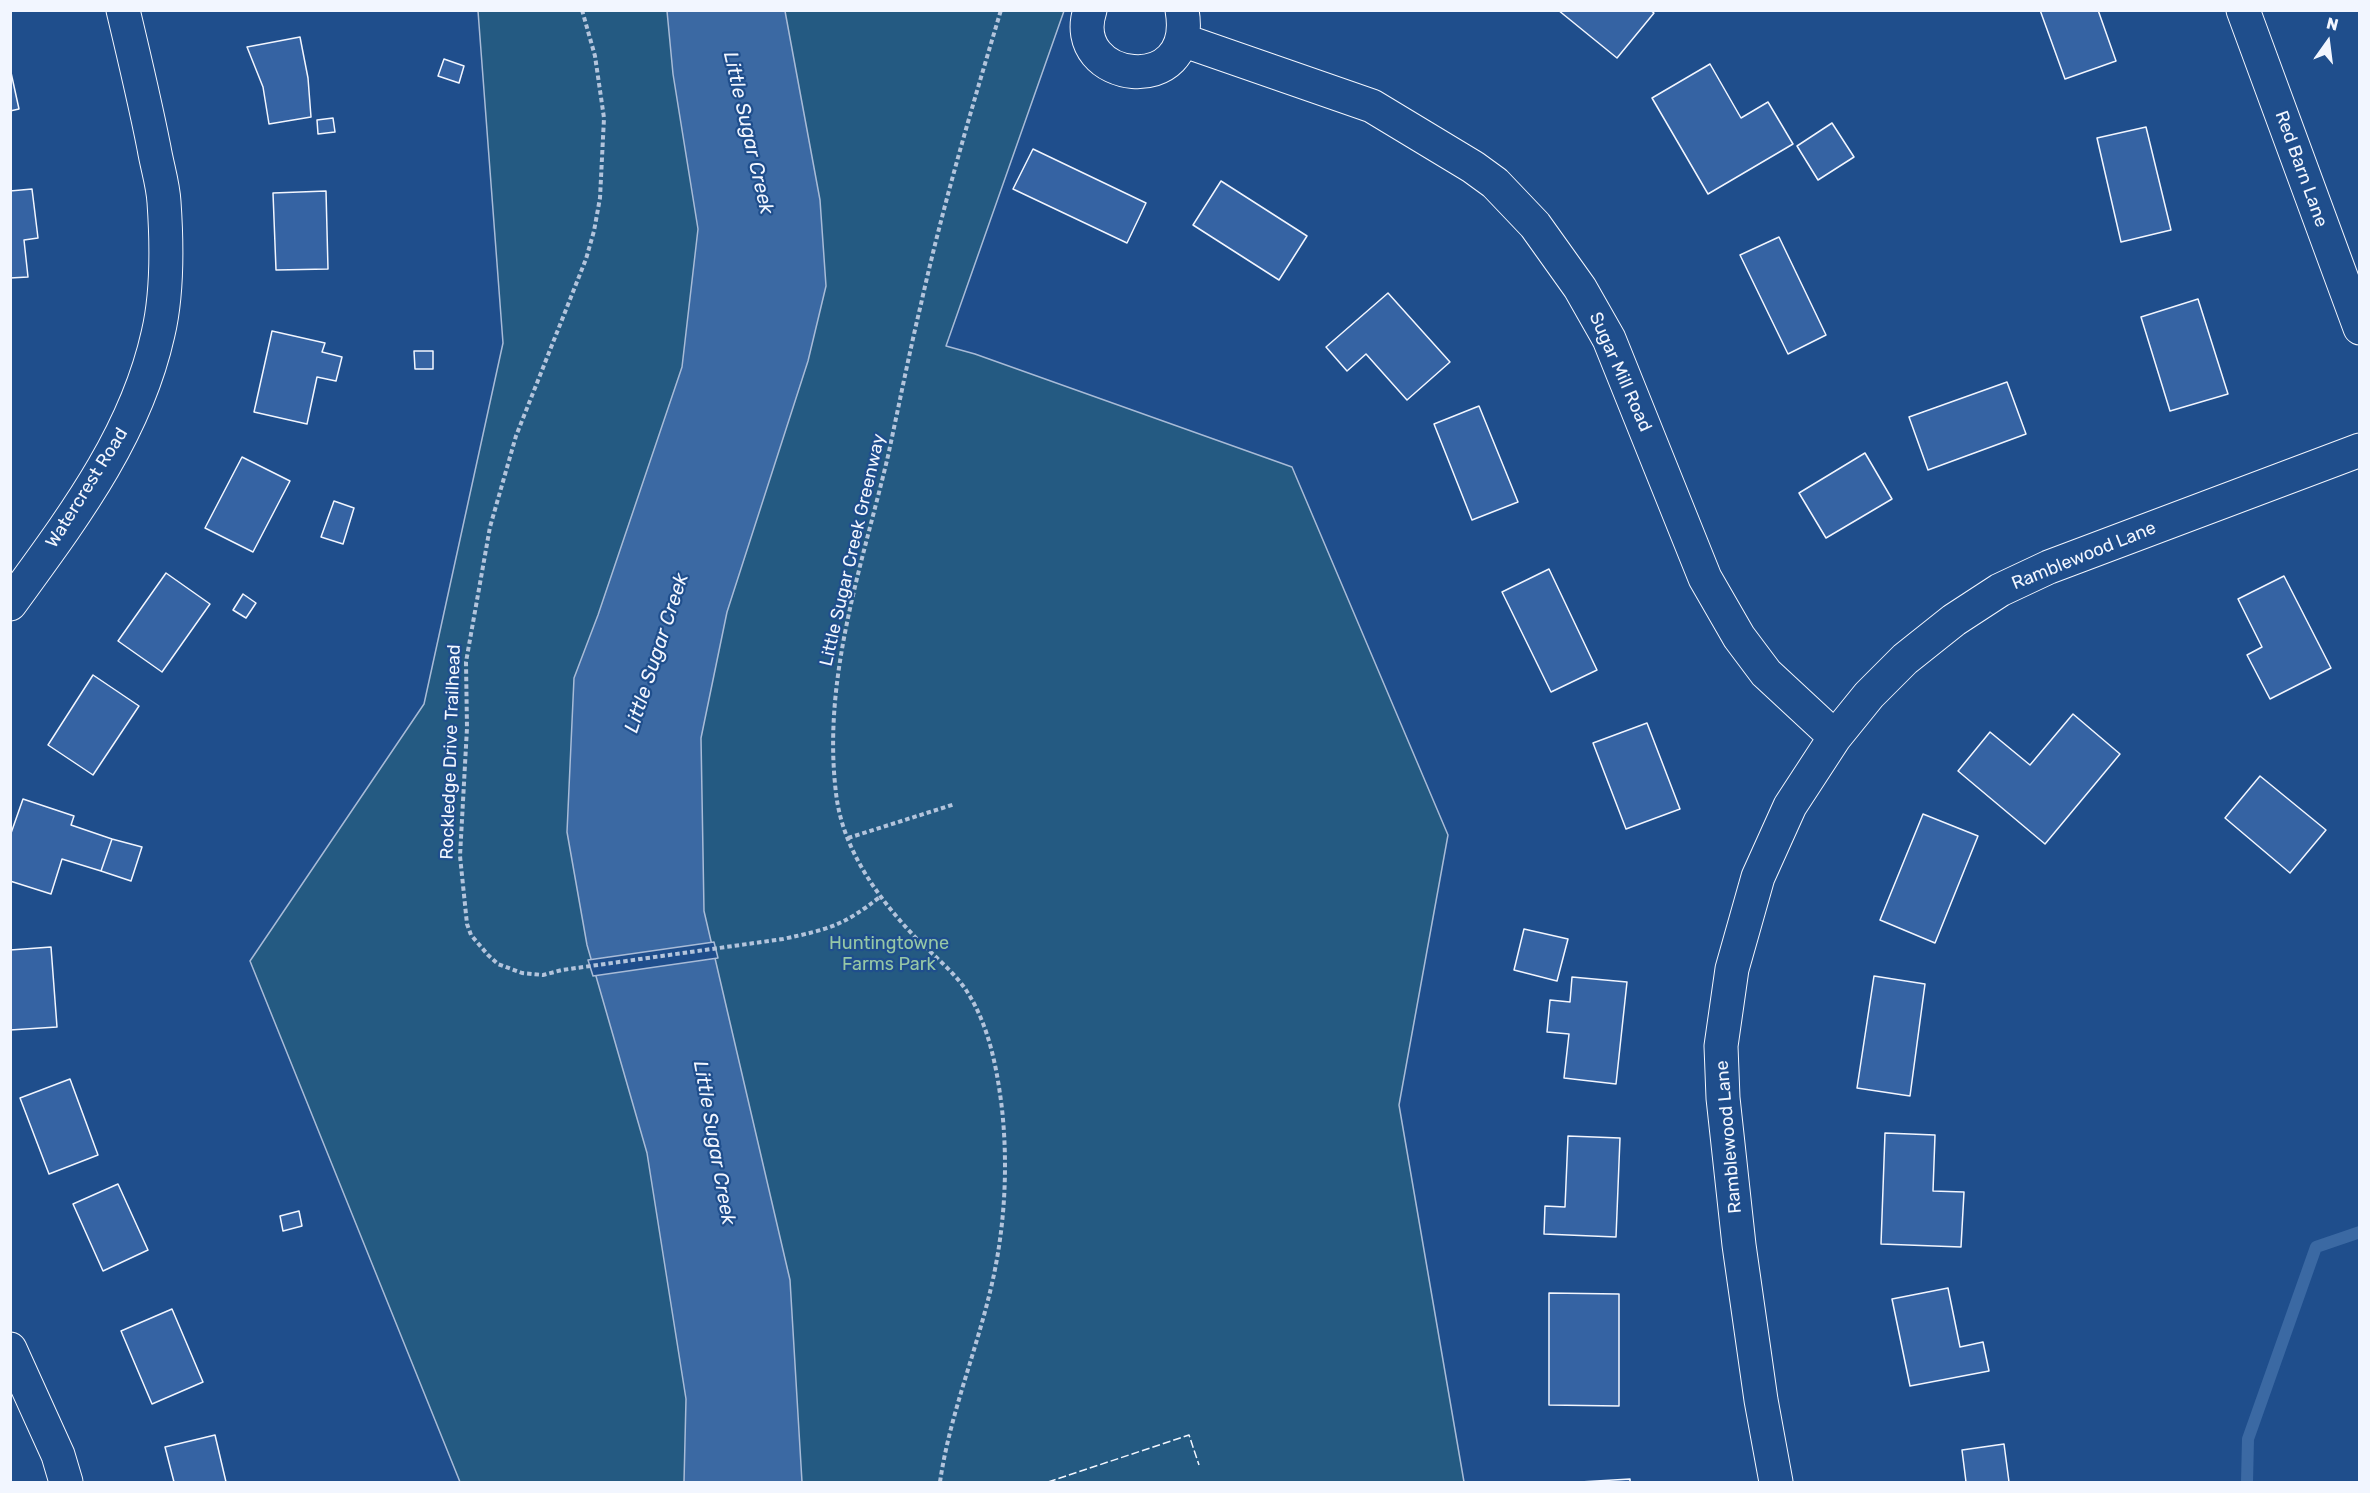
<!DOCTYPE html>
<style>
body{margin:0}
#map{position:relative;width:2370px;height:1493px;overflow:hidden;background:#1f4e8c;font-family:Rubik,sans-serif}
canvas{display:block}
.frame{position:absolute;inset:0;border:12px solid #f2f6ff;pointer-events:none}
.north{position:absolute;left:2298px;top:12px;width:60px;height:60px;-webkit-text-stroke:4px #1f4e8c;paint-order:stroke;rotate:14deg;font-size:16px;font-weight:700;line-height:24px;text-align:center;color:#f2f6ff}
.north::after{content:'';display:block;margin:auto;width:21px;height:27px;background:#f2f6ff;clip-path:polygon(50% 0,100% 100%,50% 72%,0 100%)}
</style>
<div id="map">
<canvas width="2370" height="1493"></canvas>
<div class="frame"></div>
<div class="north">N</div>
</div>
<script>
const context = document.querySelector('canvas').getContext('2d');
context.lineJoin = 'round';
function fill(path, color) {
  context.fillStyle = color;
  context.fill(path, 'evenodd');
}
function trace(path, color, width, dash) {
  context.strokeStyle = color;
  context.lineWidth = width;
  context.lineCap = dash ? 'butt' : 'round';
  context.setLineDash(dash || []);
  context.stroke(path);
}
function label(font, color, halo, rows, align = 'center') {
  context.font = font + ' Rubik,sans-serif';
  context.lineWidth = 4.5;
  context.setLineDash([]);
  context.textBaseline = 'middle';
  context.strokeStyle = halo;
  context.fillStyle = color;
  for (const [text, x, y, turn = 0] of rows) {
    context.save();
    context.translate(x, y);
    context.rotate((+turn || 0) * Math.PI / 180);
    context.textAlign = isNaN(turn) ? turn : align;
    if (halo) context.strokeText(text, 0, 0);
    context.fillText(text, 0, 0);
    context.restore();
  }
}
const green = new Path2D(`
 M478,11H1064L946,346L975,354L1292,467L1448,835L1399,1105L1464,1482H460L250,961L424,704L503,343Z`);
fill(green, '#245a82');
trace(green, '#a8bbd7', 1.5);
const water = new Path2D(`
 M667,11H785L820,200L826,286L808,361L727,612L701,738L704,911L790,1280L802,1482H684L686,1399L647,1153L587,945L567,832L574,678L598,615L682,367L698,229L673,74Z`);
fill(water, '#3b69a3');
trace(water, '#a8bbd7', 1.5);
const pier = new Path2D(`
 M714,942L718,958L593,976L588,960Z`);
fill(pier, '#1f4e8c');
trace(pier, '#a8bbd7', 1.5);
trace(new Path2D(`
 M2247,1482L2248,1439L2316,1247L2360,1232`), '#3b69a3', 12);
const building = new Path2D(`
 M1558,10H1650L1654,13L1617,58Z
 M2040,10H2098L2116,61L2065,79Z
 M300,37L308,78L311,117L269,124L263,87L247,47Z
 M444,59L464,66L459,83L438,76Z
 M1710,64L1741,118L1768,102L1793,144L1708,194L1652,98Z
 M10,68L19,109L10,111Z
 M333,118L335,132L318,134L317,120Z
 M1832,123L1854,157L1818,180L1797,146Z
 M2146,127L2171,230L2121,242L2097,138Z
 M1033,149L1146,203L1127,243L1013,189Z
 M1221,181L1307,236L1279,280L1193,225Z
 M32,189L38,238L24,240L28,277L10,278V191Z
 M326,191L328,269L276,270L273,193Z
 M1779,237L1826,335L1788,354L1740,255Z
 M1388,293L1450,362L1407,400L1366,354L1347,371L1326,347Z
 M2198,299L2228,394L2170,411L2141,317Z
 M272,331L325,343L322,352L342,357L336,381L317,377L307,424L254,412Z
 M414,351H433V369H415Z
 M2007,382L2026,434L1928,470L1909,417Z
 M1479,406L1518,502L1472,520L1434,424Z
 M1865,453L1892,499L1826,538L1799,493Z
 M242,457L290,481L253,552L205,528Z
 M334,501L354,508L343,544L321,537Z
 M1549,569L1597,670L1551,692L1502,592Z
 M166,573L210,604L162,672L118,641Z
 M2284,576L2331,668L2270,699L2247,655L2262,647L2238,599Z
 M243,594L256,603L246,618L233,610Z
 M93,675L139,706L93,775L48,745Z
 M2073,714L2120,754L2045,844L1958,771L1990,732L2030,765Z
 M1647,723L1680,809L1626,829L1593,743Z
 M2260,776L2326,830L2290,873L2225,818Z
 M23,799L74,816L71,825L112,839L101,871L62,859L51,894L10,881V836Z
 M1923,814L1978,836L1935,943L1880,920Z
 M112,839L142,847L131,881L101,871Z
 M1524,929L1568,939L1557,981L1514,970Z
 M51,947L57,1027L10,1030V950Z
 M1874,976L1925,984L1910,1096L1857,1088Z
 M1572,977L1627,982L1616,1084L1564,1078L1569,1034L1547,1032L1550,1000L1570,1002Z
 M70,1079L98,1155L49,1174L20,1098Z
 M1885,1133L1935,1135L1933,1191L1964,1192L1961,1247L1881,1244Z
 M1568,1136L1620,1138L1616,1237L1544,1234L1545,1206L1565,1207Z
 M118,1184L148,1250L103,1271L73,1204Z
 M299,1211L302,1226L283,1231L280,1216Z
 M1948,1288L1960,1347L1983,1342L1989,1371L1910,1386L1892,1299Z
 M1549,1293L1619,1294V1406L1549,1405Z
 M172,1309L203,1382L152,1404L121,1331Z
 M215,1435L226,1482H174L165,1447Z
 M2004,1444L2009,1482H1966L1962,1450Z
 M1630,1479V1482H1580Z`);
fill(building, '#3563a3');
trace(building, '#f2f6ff', 1.5);
const street = new Path2D(`
 M1090,10C1066,83 1198,101 1182,10
 M2243,10L2360,328
 M1182,40L1372,106L1473,167L1495,183L1535,225L1580,288L1609,339L1705,578L1739,637L1766,673L1835,737
 M10,604C71,520 135,437 158,334C168,292 167,245 164,202C163,184 157,166 154,148C145,102 134,56 123,10
 M10,1349L58,1455L66,1482
 M1776,1482L1761,1400L1739,1245L1723,1098L1721,1046L1732,969L1758,877L1790,806L1835,737L1869,695L1905,659L1954,620L2000,590L2049,567L2360,450`);
trace(street, '#f2f6ff', 35);
trace(new Path2D(`
 M582,10L595,56L604,118L600,198L594,231L586,259L516,436L490,527L466,662L467,728L460,856L467,924L471,935L488,955L498,964L522,973L543,975L562,970L783,939C829,929 843,926 881,896
 M848,838L955,804
 M940,1482C950,1413 978,1348 993,1279C1005,1224 1008,1165 1002,1109C997,1068 989,1025 966,990C953,971 934,956 918,940C879,900 842,849 836,793C822,678 862,566 888,456C899,405 909,354 921,304C943,205 972,107 1001,10`), '#b3c4dc', 4, [4.5, 3]);
trace(street, '#1f4e8c', 33);
trace(new Path2D(`
 M1048,1482L1189,1435L1199,1465`), '#f2f6ff', 1.5, [8, 3]);
label('18px', '#f2f6ff', '#1f4e8c', [
 ["Red Barn Lane",2301,169,70],
 ["Sugar Mill Road",1620,372,66],
 ["Watercrest Road",87,488,-58],
 ["Little Sugar Creek Greenway",853,550,-77],
 ["Ramblewood Lane",2084,556,-22],
 ["Rockledge Drive Trailhead",451,752,-88],
 ["Ramblewood Lane",1729,1137,-95]
]);
label('18px', '#97c8a6', '#1f4e8c', [
 ["Huntingtowne",889,944],
 ["Farms Park",889,965]
]);
label('italic 20px', '#f2f6ff', '#1f4e8c', [
 ["Little Sugar Creek",748,133,77],
 ["Little Sugar Creek",657,653,-72],
 ["Little Sugar Creek",714,1143,80]
]);
</script>
